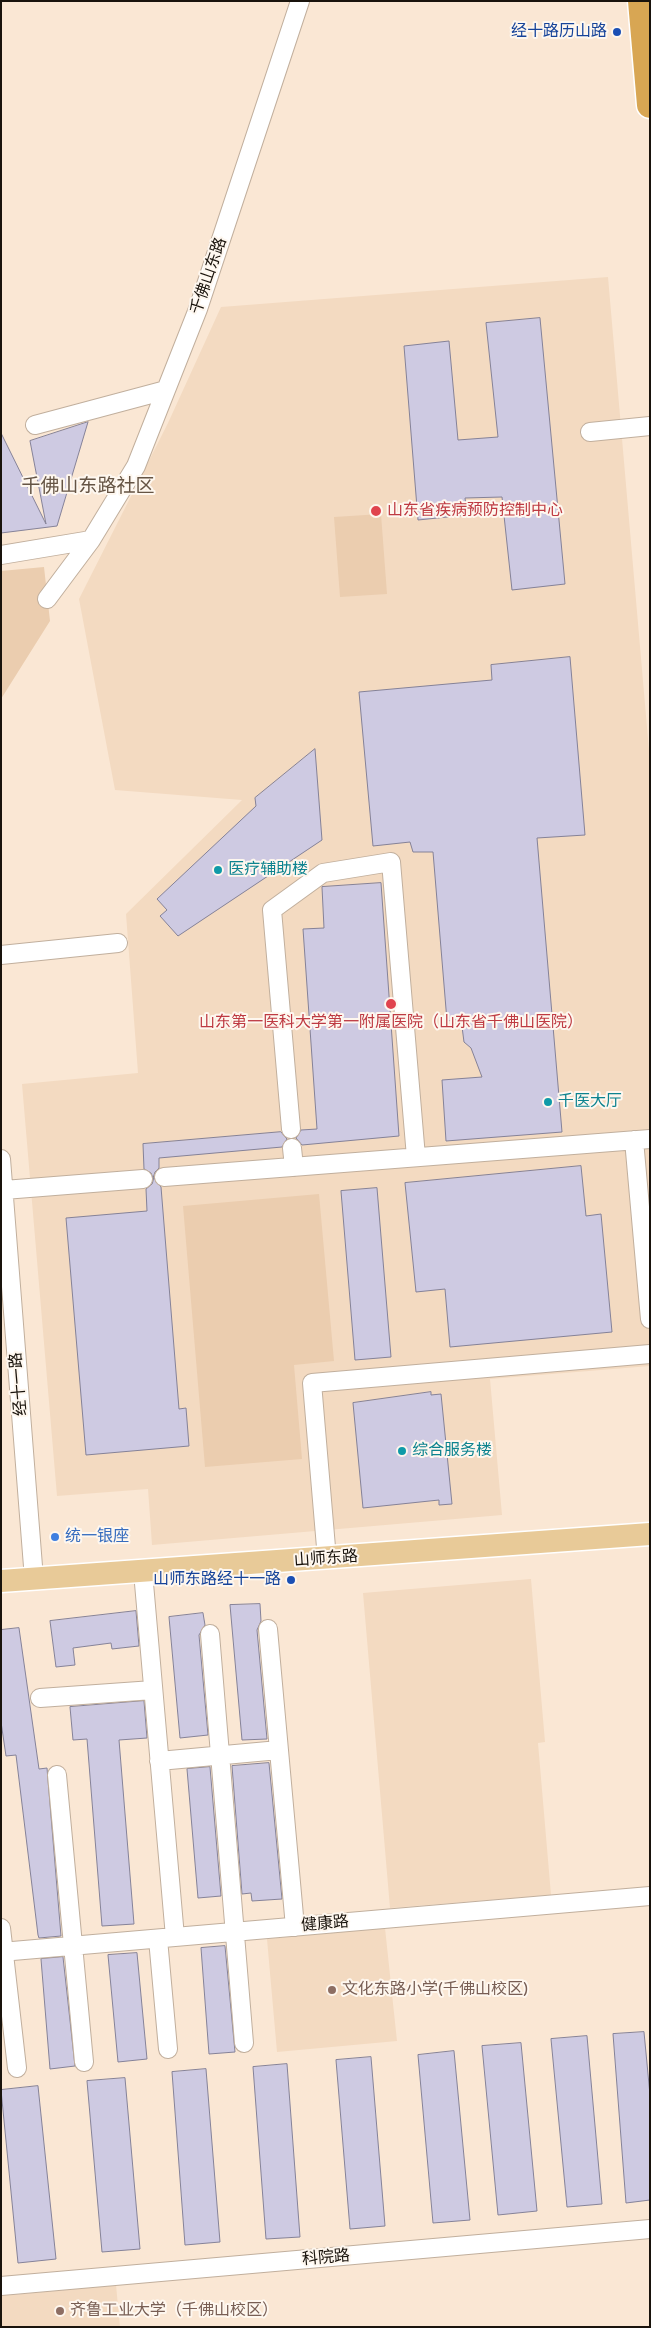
<!DOCTYPE html>
<meta charset="utf-8">
<style>
body{margin:0}
#map{position:relative;width:651px;height:2328px;overflow:hidden;background:#fae7d4;font-family:"Varela Round",sans-serif}
canvas{display:block}
.frame{position:absolute;inset:0;border:2px solid #19130c;pointer-events:none}
</style>
<div id="map">
<canvas width="651" height="2328"></canvas>
<div class="frame"></div>
</div>
<script>
const context = document.querySelector('canvas').getContext('2d');
context.lineJoin = 'round';
function fill(path, color) {
  context.fillStyle = color;
  context.fill(path, 'evenodd');
}
function trace(path, color, width, dash) {
  context.strokeStyle = color;
  context.lineWidth = width;
  context.lineCap = dash ? 'butt' : 'round';
  context.setLineDash(dash || []);
  context.stroke(path);
}
function label(font, color, halo, rows, align = 'center') {
  context.font = font + ' "Varela Round","Noto Sans SC",sans-serif';
  context.lineWidth = 4;
  context.setLineDash([]);
  context.textBaseline = 'middle';
  context.strokeStyle = halo;
  context.fillStyle = color;
  for (const [text, x, y, turn = 0] of rows) {
    context.save();
    context.translate(x, y);
    context.rotate((+turn || 0) * Math.PI / 180);
    context.textAlign = isNaN(turn) ? turn : align;
    if (halo) context.strokeText(text, 0, 0);
    context.fillText(text, 0, 0);
    context.restore();
  }
}
fill(new Path2D(`
 M608,277L650,762V1366L490,1379L502,1515L152,1545L148,1489L57,1496L22,1084L138,1073L126,914L242,800L115,790L79,599L168,423L221,307Z
 M531,1579L545,1742L538,1743L551,1895L390,1908L363,1593Z
 M385,1928L397,2041L277,2052L267,1939Z
 M116,2285L120,2327H1V2296Z`), '#f3dac1');
fill(new Path2D(`
 M381,514L387,594L340,597L334,517Z
 M44,567L50,621L1,699V571Z
 M319,1194L334,1361L294,1365L302,1459L205,1467L183,1206Z`), '#ebcdaf');
const building = new Path2D(`
 M540,318L565,584L512,590L502,497L465,498L467,515L418,520L404,346L449,341L458,440L498,437L486,323Z
 M88,422L57,526L1,533V433L46,524L30,441Z
 M570,657L585,835L537,838L562,1132L446,1141L442,1080L482,1077L471,1048L464,1042L461,1019L447,1021L433,852H413L410,842L373,846L359,692L492,680L491,665Z
 M315,749L322,840L178,936L160,916L167,910L157,899L256,806L255,798Z
 M381,883L399,1136L302,1145L296,1138L301,1130L317,1129L303,929L324,928L322,887Z
 M281,1132L287,1139L282,1147L159,1158V1168L155,1172L153,1178L151,1173L144,1169L143,1144Z
 M581,1166L586,1216L601,1214L612,1332L450,1347L445,1289L416,1292L405,1183Z
 M154,1178L161,1187L179,1409L186,1408L189,1446L86,1455L66,1218L147,1211L146,1189L152,1184Z
 M377,1188L391,1357L355,1360L341,1191Z
 M431,1392V1395L441,1394L452,1504L439,1505V1500L363,1508L353,1403Z
 M260,1604L261,1621L257,1630L267,1739L242,1740L230,1605Z
 M136,1611L139,1646L112,1649L111,1643L73,1648L75,1665L56,1667L50,1621Z
 M203,1613L205,1625L199,1635L208,1735L180,1738L169,1617Z
 M19,1628L39,1769L47,1768L61,1936L39,1938L38,1935L16,1755L6,1756L1,1722V1630Z
 M144,1701L147,1738L119,1740L134,1924L102,1926L87,1739L73,1740L70,1707Z
 M269,1763L282,1899L252,1901L251,1893L242,1894L232,1766Z
 M210,1767L221,1896L198,1898L187,1769Z
 M225,1946L235,2052L209,2054L201,1948Z
 M137,1953L147,2059L118,2062L108,1955Z
 M63,1957L75,2066L50,2069L41,1959Z
 M644,2032L650,2095V2200L626,2203L613,2034Z
 M587,2036L602,2204L567,2207L551,2039Z
 M521,2043L537,2211L498,2215L482,2046Z
 M454,2051L470,2220L433,2223L418,2055Z
 M371,2057L385,2226L350,2229L336,2060Z
 M287,2064L300,2237L266,2239L253,2067Z
 M206,2069L220,2242L185,2245L172,2072Z
 M125,2078L140,2249L102,2252L87,2081Z
 M38,2086L56,2259L18,2263L1,2090Z`);
fill(building, '#cecae2');
trace(building, '#858298', 1);
const minor = new Path2D(`
 M35,425L166,390
 M590,432L650,426
 M1,555L91,540
 M47,599L91,540L136,466L198,309L300,1
 M1,955L118,943
 M291,1129L272,910L323,873L391,862L416,1157
 M634,1140L650,1319
 M292,1148L294,1167
 M1,1159L34,1579
 M164,1177L650,1139
 M4,1190L143,1179
 M327,1559L312,1383L650,1354
 M143,1572L175,1937
 M268,1629L295,1927
 M210,1634L244,2043
 M40,1698L153,1690
 M159,1761L279,1750
 M57,1775L84,2062
 M1,1928L17,2068
 M158,1939L168,2049
 M1,1952L650,1896
 M1,2286L650,2229`);
const major = new Path2D(`
 M1,1581L650,1534`);
const highway = new Path2D(`
 M641,1L650,105`);
trace(minor, '#c1af9d', 20);
trace(major, '#fff', 25);
trace(highway, '#fff', 29);
trace(minor, '#fff', 18);
trace(major, '#e8ca98', 22);
trace(highway, '#d8a653', 26);
for (const [x, y, r, color] of [
 [617,32,5,"#1a4fb4"],
 [376,511,6,"#e0444e"],
 [218,870,5,"#0f9aa8"],
 [391,1004,6,"#e0444e"],
 [548,1102,5,"#0f9aa8"],
 [402,1451,5,"#0f9aa8"],
 [55,1537,5,"#3f7fe0"],
 [291,1580,5,"#1a4fb4"],
 [332,1990,5,"#8d6e63"],
 [60,2311,5,"#8d6e63"]
]) {
  const dot = new Path2D();
  dot.arc(x, y, r, 0, 2 * Math.PI);
  context.fillStyle = color;
  context.fill(dot);
  trace(dot, '#fef7ef', 2);
}
label('16px', '#164399', '#fef7ef', [
 ["经十路历山路",607,32],
 ["山师东路经十一路",281,1580]
], 'right');
label('16px', '#19130c', '#fef7ef', [
 ["千佛山东路",209,276,-71],
 ["经十一路",19,1384,-95],
 ["山师东路",326,1559,-4],
 ["健康路",325,1924,-5],
 ["科院路",326,2258,-5]
]);
label('16px', '#be3a42', '#fef7ef', [
 ["山东省疾病预防控制中心",387,511],
 ["山东第一医科大学第一附属医院（山东省千佛山医院）",391,1023,"center"]
], 'left');
label('16px', '#0d838f', '#fef7ef', [
 ["医疗辅助楼",228,870],
 ["千医大厅",558,1102],
 ["综合服务楼",412,1451]
], 'left');
label('16px', '#366cbe', '#fef7ef', [
 ["统一银座",65,1537]
], 'left');
label('16px', '#785e54', '#fef7ef', [
 ["文化东路小学(千佛山校区)",342,1990],
 ["齐鲁工业大学（千佛山校区）",70,2311]
], 'left');
label('19px', '#655444', '#fef7ef', [
 ["千佛山东路社区",88,487]
]);
</script>
